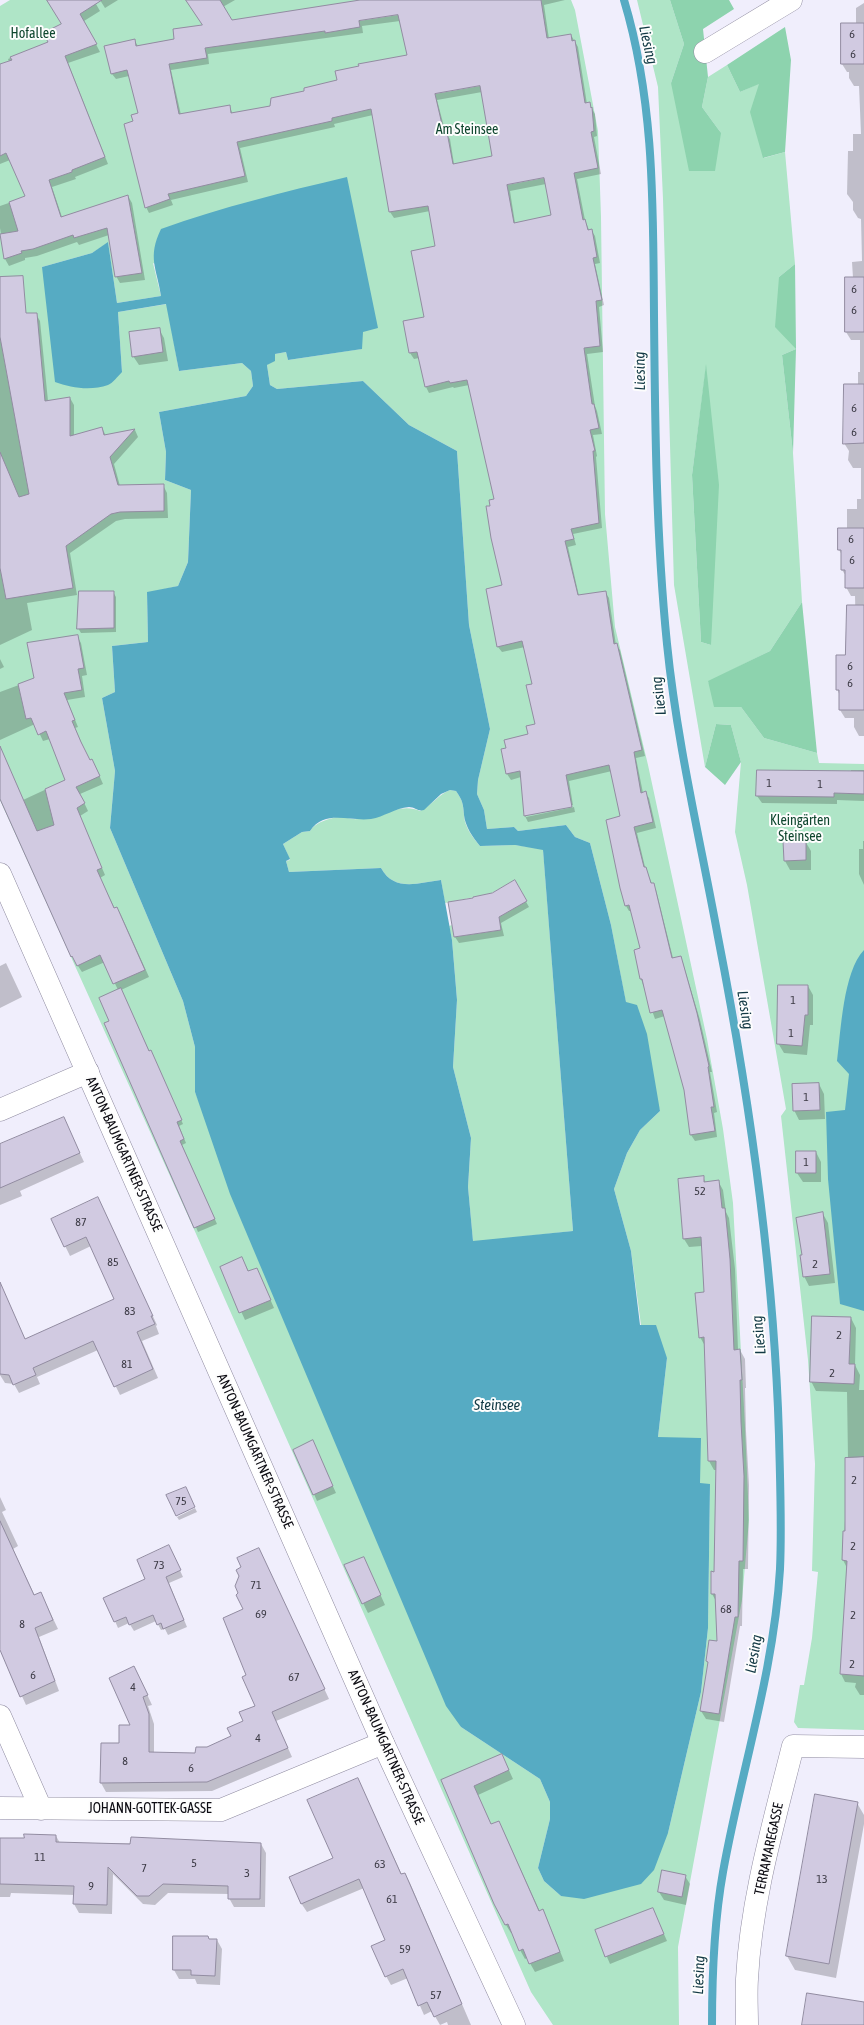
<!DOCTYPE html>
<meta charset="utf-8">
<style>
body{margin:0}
canvas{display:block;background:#f0eefc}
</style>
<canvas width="864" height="2025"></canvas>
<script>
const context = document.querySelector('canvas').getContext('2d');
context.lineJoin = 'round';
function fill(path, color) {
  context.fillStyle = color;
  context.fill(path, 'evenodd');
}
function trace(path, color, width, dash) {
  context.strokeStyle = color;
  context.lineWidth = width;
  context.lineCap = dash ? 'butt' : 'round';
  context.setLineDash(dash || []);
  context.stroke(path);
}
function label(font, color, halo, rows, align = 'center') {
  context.font = font + ' "Asap Condensed",sans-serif';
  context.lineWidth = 4;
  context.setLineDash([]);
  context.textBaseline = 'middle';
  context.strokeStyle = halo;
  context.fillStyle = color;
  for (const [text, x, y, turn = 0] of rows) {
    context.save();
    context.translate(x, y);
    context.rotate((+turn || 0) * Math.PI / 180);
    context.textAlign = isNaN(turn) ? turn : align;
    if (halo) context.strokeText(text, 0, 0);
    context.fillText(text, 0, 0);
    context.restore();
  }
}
fill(new Path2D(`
 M10,0H571L575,10L598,131L601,217L605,514L615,627L648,765L707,1039L723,1129L733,1203L745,1427L749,1520L742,1600L678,1947L679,2025H553L531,1992L189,1218L0,800V6ZM108,243L117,303L161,296L153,263L361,349L288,360L286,352L275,354L267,365L270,385L277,389L363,381L409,425L457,451L469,625L490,729L478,780L477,794L484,810L487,829L514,827L518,831L566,825L575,837L590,843L611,925L626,1003L660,1111L640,1130L627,1153L614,1189L631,1251L641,1325L667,1358L658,1437L700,1484H710L708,1628L701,1692L668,1833L561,1896L544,1881L538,1868L550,1819V1802L540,1779L461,1727L195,1092V1047L183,1001L110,828L115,771L102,698L115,692L112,646L148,642L147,593L178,586L188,562L191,490L165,480L166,452L159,412L246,396L253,386L251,371L242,363L179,371L167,304L118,312L122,372L42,267L92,253Z
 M637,0H670L684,44L671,83L721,133L702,107L708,77L727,65L740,92L760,83L764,158L785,152L795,264L779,277L796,349L782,355L793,453L802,602L770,651L708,682L741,707L764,738L817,753L819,763L864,764V1730L798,1728L794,1722L800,1685H804L812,1638L818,1572L812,1571L815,1464L808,1360L781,1116L786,1109L747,885L735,832L741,762L731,725L716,724L705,767L674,585L663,199L658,87ZM706,367L711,645L701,642L692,475Z
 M450,790L456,791C463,801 463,804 464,815C464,826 473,838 480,846L515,845L543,849L573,1231L473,1242L468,1187L471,1138L453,1067L457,1000L452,940L449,926L452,925L454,937L501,930L499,917L527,901L515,880L490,894L445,903L441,880C418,883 394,892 381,868L289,872L286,861L290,860L283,844L302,832L310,831C315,823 325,820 333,818C342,815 350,820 358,819C377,817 402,802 420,811C432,805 438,795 450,790Z`), '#afe5c7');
fill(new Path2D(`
 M670,0H729L734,9L703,29L708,77L702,107L721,133L715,171H689L671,83L684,44Z
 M785,27L791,60L785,152L763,158L750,112L759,84L740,92L727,65Z
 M795,264L796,349L793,453L782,355L796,349L775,327L779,277Z
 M706,364L719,485L711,645L701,642L692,475Z
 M802,602L817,753L764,738L741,707H714L708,681L770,651Z
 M716,724L731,725L741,762L725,785L705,767Z`), '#8dd3ae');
fill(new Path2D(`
 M347,177L378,328L363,332L362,349L288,360L286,352L275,354V361L267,365L270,385L277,389L363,381L409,425L457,451L469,625L490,729L478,780L477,794L484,810L487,829L514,827L518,831L566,825L575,837L590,843L611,925L626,1002L637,1005L647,1034L660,1111L640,1130L627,1153L614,1189L631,1251L640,1325H656L667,1358L658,1437L701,1438L700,1483L710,1484L708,1628L701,1692L668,1833L654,1870L641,1884L584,1899L561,1896L544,1881L538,1868L550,1819V1802L540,1779L461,1727L446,1706L230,1194L195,1092V1047L183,1001L110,828L115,771L102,698L115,692L112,646L148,642L147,592L178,586L188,562L191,490L165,480L166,452L159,412L246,396L253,386L251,371L242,363L179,371L166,304L118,312L122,372C118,376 113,383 108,385C91,391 71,388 55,382L42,267L92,253L108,242L117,303L161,296C157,268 147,258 161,229C222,207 284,192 347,177ZM450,790L456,791C463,801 463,804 464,815C465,826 473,838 480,846L515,845L543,850L573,1231L473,1241L468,1187L471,1138L453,1067L457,1000L452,940L441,880C418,883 394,892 381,868L289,872L286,861L290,859L283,844L302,832L310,831C325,809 350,822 371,819C384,817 395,808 409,807C415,807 418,812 424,810L441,794Z
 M864,950V1311L840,1304L828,1179L826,1112L845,1110L849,1074L837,1061C841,1031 843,972 864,950Z`), '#56abc3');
fill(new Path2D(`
 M49,0H78L96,4L100,11L84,21L100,52L68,63L108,164L75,177L76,179L52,187L62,217L128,196L132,203L145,280L120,283L116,276L109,235L79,245L77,242L37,256L25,258V260L9,266L5,259L0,228V206L26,197L10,160L0,164V85L16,78L8,59L49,42L62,24Z
 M100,0H118L105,8Z
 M187,0H235L200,20Z
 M374,0H565L544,5L549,39L571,35L578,47L587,104L589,103L595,114L597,136L594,137L601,174L577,179L585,220L589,230H591L595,236L600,263L595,264L604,305L599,307L603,352L587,354L595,406L597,411L602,434L593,435L597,456L596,457L602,528L573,534L576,545L568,547L579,596L605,592L609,598L616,645L620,650L645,756L636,758L643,793H645L649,798L656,828L637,833L645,867L652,884L656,890L673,958L680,957L683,963L700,1020L712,1072H710L717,1112L714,1113L717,1137L695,1141L691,1135L685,1090L665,1016L655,1019L641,979L642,949L631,911H629L626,906L622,816L612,771L569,781L573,805L526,815V817L574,807L575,812L528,822L525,816L521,777L511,780L507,774L502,750L508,749L529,735L536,725L533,685L525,647L502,652L498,647L503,586L491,507L495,500L469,385L454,388L453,387L429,393L426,387L419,358L414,359L410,353L404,321L425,318L436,247L430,211L394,218L390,212L373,115L334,124L335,127L240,148L248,182L171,200L173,205L149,213L146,207L134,121L139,114L129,76L116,79L112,74L134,40L138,46ZM400,21L408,56L306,92L271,106L233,114L229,106L181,115L171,70L209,64L208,54L363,33L362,26ZM482,92L494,157L454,164L450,139L446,134L437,100ZM546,184L552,216L515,223L510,191Z
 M864,3V736H859L854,727V718H845L840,710V696L837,689L846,656L856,639L855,596H851L846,587V576L842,570V555L839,550L847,529V509H857V499H861V468H853L848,460L849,451L844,443L858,385V372H860V340H851L846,332L853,278L852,262L862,261L861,219L858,218L853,210V202L847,194L848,151H853V134H861L859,86H854L849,78V72H847L842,64L856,24V8Z
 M36,314L40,321L48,401L70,398L74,405V436L102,428L106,436L135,430L138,437L114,464L120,486L163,485L167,493L168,518L125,519L116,521L70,553L77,595L27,603L32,630L0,645V330Z
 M159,329L164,338L168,361L139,365L133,356Z
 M113,592L116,597V632L81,633L78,628Z
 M77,636L81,643L87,675L82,676L85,697L67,700L78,727L75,728L85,751L90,761L92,760L96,768L103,784L80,794L88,811L80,816L105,875L100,878L115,909L117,908L121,915L149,977L121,990L183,1124L179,1126L186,1143L182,1145L217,1224L198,1232L110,1021L118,990L105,962L82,972L76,963L0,795V746L23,800L66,780L50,739L43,741L35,724L0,740V692L35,679Z
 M0,659L4,667L0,669Z
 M851,770H864V801L837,800V804L762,803L757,796L851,772Z
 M805,841L811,851V870H790L785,861Z
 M863,841H864V885L859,874V849H863Z
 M514,881L529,907L501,923L504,936L459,943L455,937L449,903L474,899L493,894Z
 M6,963L22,997L0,1008V966Z
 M808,986L813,995V1025H810L807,1055L784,1053L778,1043Z
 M819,1084L824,1094L825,1119L799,1120L794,1110Z
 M64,1119L84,1162L20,1191L22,1196L0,1205V1145Z
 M816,1152L821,1162V1182H803L797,1173Z
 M703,1177L706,1183L718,1181L723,1190L726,1212L729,1218L735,1269L738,1350H740L745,1359L746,1388H745L746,1431L749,1485L748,1569H743L742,1626H740L724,1722L706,1719L701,1711L709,1665L707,1661L718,1642L716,1601L712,1594L715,1573L717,1470H714L709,1461L705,1346L700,1337L705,1293L702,1246L689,1247L684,1239Z
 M98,1198L157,1325L156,1326L159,1334L142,1341L158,1378L120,1395L98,1350L37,1377L40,1384L19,1393L14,1384L5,1383L0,1375V1344L22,1334L25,1340L115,1300L91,1246L70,1256L52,1219Z
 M823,1214L828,1223L835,1283L809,1286L804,1276L803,1256Z
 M246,1266L249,1272L257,1269L274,1308L245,1320L221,1267Z
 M851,1318L856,1328L855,1365L860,1375L859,1390H864V1695H860L855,1687L856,1683L845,1682L841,1674L847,1568L843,1560L848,1459L847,1392L816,1391L811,1381Z
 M316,1449L336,1493L317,1501L314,1494Z
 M0,1497L6,1510L2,1512L18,1546L13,1549L35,1596L41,1593L58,1629L39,1637L59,1691L26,1705L0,1648Z
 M195,1508L197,1512L179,1520L177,1517Z
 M259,1549L329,1699L276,1721L292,1757L212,1791L106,1792L101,1783L120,1744L132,1726L139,1677L152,1705L148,1706L154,1724V1753L196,1754L232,1736L256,1706L248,1675L244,1610L240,1594L242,1568Z
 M172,1553L183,1577L169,1583L187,1627L168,1635L165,1629L161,1630L156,1621L134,1631L129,1623L118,1628L105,1598L147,1580Z
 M364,1558L385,1605L368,1613L363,1603Z
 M502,1755L513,1779L478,1795L491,1825L498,1822L503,1830L540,1912L543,1911L547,1919L564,1961L535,1972L527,1958L525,1959L520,1950L512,1932L511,1933L506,1925L442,1780Z
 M358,1779L402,1875L405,1874L410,1883L471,2025H448L447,2022L440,2025L432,2011L424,2015L408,1978L391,1985L386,1976L387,1941L364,1888L307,1912L301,1903L334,1859Z
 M857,1803L864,1815V1824L836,1978L795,1970L787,1956Z
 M56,1836L60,1843L261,1844L266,1853L265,1907H234L229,1898V1894L168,1893L155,1905L143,1904L113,1874L112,1914L79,1913L74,1904L75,1895L11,1893L10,1897H0V1839H25Z
 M685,1876L690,1884L686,1905L664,1900L659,1892Z
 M653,1909L667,1941L610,1964L596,1931Z
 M209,1940H217L222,1949L220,1985L197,1984L195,1979H179L174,1970Z`), '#0003');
trace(new Path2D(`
 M624,0C655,103 653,209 654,315C655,425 656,535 667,644C677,743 700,839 718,937C750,1101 774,1268 779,1436C780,1480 782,1525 780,1569C774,1672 741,1771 723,1872C714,1922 712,1974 712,2025`), '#56abc3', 8);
const building = new Path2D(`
 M47,0H102L80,14L97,44L65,56L105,157L72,170V172L49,180L61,217L128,195L142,273L115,277L107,228L74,238L73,235L33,249L21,251L22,253L4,259L0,234L18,231L9,202L25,196L6,153L0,156V64L12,60L10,57L48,42L43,33L61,24Z
 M186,0H220L232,20L360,0H541L547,38L571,34L572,41L575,40L585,103L590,102L591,108L592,107L594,131L591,132L598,168L574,173L583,220L585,219L588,230L592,229L597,257L593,258L602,300L596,301L600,346L584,348L592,404H594L599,428L590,430L595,451H593L599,523L571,529L574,539L565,541L578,595L606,591L614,644L617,643L642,750L634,752L641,793L646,791L653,822L634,827L644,867H646L651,883H654L672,958L681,956L697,1013L709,1066L708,1067L714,1107H711L715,1131L690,1135L684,1090L662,1010L650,1013L642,979H640L634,950L640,948L629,905L625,906L620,888L606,820L620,816L609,765L566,775L572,807L524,816L520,771L506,774L501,749L506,748L504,740L528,734L526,726L535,724L526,685L532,684L522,641L497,647L486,589L502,585L491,538L486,506H490L489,500L494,499L467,380L450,383L449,381L425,387L417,352L409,353L403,321L424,317L411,251L435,246L428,206L389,212L371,109L332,118V121L237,142L245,176L168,194L170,199L145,208L124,124L133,121L131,115L138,113L127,70L111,74L104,46L135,39L136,46L174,39L173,29L202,25ZM398,15L407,55L358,64L359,66L335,71L337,80L304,88V91L271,98L270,106L231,113L230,105L179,114L169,64L207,58L205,48L325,31V33L360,27L359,21ZM480,86L492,156L453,164L447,132L444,133L435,94ZM544,178L551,215L514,223L507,185Z
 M841,23H864V64H841Z
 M23,276L26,313H37L45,401L70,397V436L102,427L104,435L135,429L110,457L118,485L164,484V511L120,512L111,514L66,546L73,588L6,599L0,568V452L19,497L29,494L0,337V277Z
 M845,277H864V332H845Z
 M160,328L163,352L132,357L129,332Z
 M844,384H864V443L843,444Z
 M838,528H864V588H845V570H841V550H838Z
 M79,591H114V628L77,629Z
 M847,605H864V710H839V690H836V655H845Z
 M78,635L84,668L78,669L82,690L64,693L75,720L72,721L81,742L90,760L92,759L100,776L76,787L85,803L77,808L102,868L97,870L114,908L117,907L145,970L113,984L100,955L77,966L72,956L71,957L0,799V746L37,831L54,825L45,789L65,780L46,731L38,735L31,718L26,719L18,684L34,678L27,643Z
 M757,770L864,771V794L834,793V797L756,796Z
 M806,840V860L784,861L783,841Z
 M515,880L527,901L499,917L501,930L454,937L448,902L473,898V897L492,893Z
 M778,985H808V1015H805L802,1046L777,1044Z
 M121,988L149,1051L151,1050L182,1120L177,1122L184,1139L180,1141L215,1219L194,1228L104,1023L109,1021L99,998Z
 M819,1083L820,1110L793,1111L792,1084Z
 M64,1117L80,1153L0,1188V1144Z
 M796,1151H816V1173H796Z
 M704,1176V1182L719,1180L722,1208H725L730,1259L734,1350L740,1349L742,1380H740L741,1422L744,1476L743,1561H739L738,1617H735L719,1714L700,1711L708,1662L706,1661L709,1640L717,1641L715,1594H711V1571L714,1572L716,1461H708L704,1337L699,1338L695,1293L704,1292L701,1237L683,1239L678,1179Z
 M98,1197L153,1316H151L155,1324L137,1332L153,1369L114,1387L93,1341L33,1368L36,1375L13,1385L9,1375L0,1374V1282L25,1339L114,1299L86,1237L64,1247L51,1219Z
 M823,1212L830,1274L803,1277L800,1255H802L796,1218Z
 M242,1257L248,1271L257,1268L271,1300L239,1313L220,1267Z
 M812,1316L851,1317L849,1364H855L854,1384L810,1382Z
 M313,1440L333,1486L313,1495L293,1450Z
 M864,1457V1676L840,1674L847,1561L842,1560L843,1531H845V1458Z
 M186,1487L195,1507L176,1516L166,1495Z
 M0,1521L34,1595L41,1592L53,1620L35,1628L55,1681L20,1697L0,1650Z
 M169,1545L181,1570L166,1577L184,1620L163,1629L161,1623L157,1625L153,1615L129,1625L126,1617L114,1622L103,1598L145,1579L137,1560Z
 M259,1548L325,1689L272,1712L288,1748L207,1782L100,1783L101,1743H119V1725H130L109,1678L134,1666L148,1695L143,1697L149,1714V1752L195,1753L196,1747H207L231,1736L227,1728L243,1721L239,1712L255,1706L242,1677L246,1675L223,1618L243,1609L236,1595L238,1593L235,1586L239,1576L236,1570L241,1567L237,1558Z
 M364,1557L381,1595L362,1604L344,1565Z
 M502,1754L509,1770L474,1786L491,1824L499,1821L539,1911L543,1909L560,1952L529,1964L523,1949L519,1951L508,1924L505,1925L494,1904L441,1780Z
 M358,1778L401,1874L405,1873L462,2004L434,2017L427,2002L418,2006L403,1969L385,1977L371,1946L385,1940L359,1879L301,1904L289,1877L333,1858L307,1800Z
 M815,1794L858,1802L829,1964L786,1956Z
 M24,1834L56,1835V1842L130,1844L131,1837L261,1843L260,1899H228V1886L163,1884L149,1896H137L108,1867L107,1905L73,1904L74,1886L0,1884V1838H24Z
 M662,1870L686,1875L682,1897L658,1892Z
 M653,1908L664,1934L605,1957L595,1930Z
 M173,1936H208L209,1939H217L215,1976L191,1975V1970H173Z
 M807,1993L864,2002V2025H802Z`);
fill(building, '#d1cae1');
trace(building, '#928ca1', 1);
const minor = new Path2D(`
 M705,52L791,0
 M0,1110L88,1072
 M0,1716L41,1809
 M0,1808L221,1810L383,1743
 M747,2025C747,2010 746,1994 747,1979C751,1900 774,1822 793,1746L864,1747`);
const major = new Path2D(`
 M0,874L383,1743L514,2025`);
trace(minor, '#8f8ba0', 23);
trace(major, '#8f8ba0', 23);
trace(minor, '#fff', 22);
trace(major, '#fff', 22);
label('12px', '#3d3b46', null, [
 ["6",852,34],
 ["6",853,54],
 ["6",854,289],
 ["6",854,310],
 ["6",854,408],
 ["6",854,432],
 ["6",851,539],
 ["6",852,560],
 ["6",850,666],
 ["6",850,683],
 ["1",769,783],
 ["1",820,784],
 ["1",793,1000],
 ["1",791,1033],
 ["1",806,1097],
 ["1",806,1162],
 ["52",700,1191],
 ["87",81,1222],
 ["85",113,1262],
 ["2",815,1264],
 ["83",130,1311],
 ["2",839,1335],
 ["81",127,1364],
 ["2",832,1373],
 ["2",854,1480],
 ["75",181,1501],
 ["2",853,1546],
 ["73",159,1565],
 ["71",256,1585],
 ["68",726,1609],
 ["69",261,1614],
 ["2",853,1615],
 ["8",22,1624],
 ["2",852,1664],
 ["6",33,1675],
 ["67",294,1677],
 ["4",133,1687],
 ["4",258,1738],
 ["8",125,1761],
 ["6",191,1768],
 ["11",40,1857],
 ["5",194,1863],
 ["63",380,1864],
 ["7",144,1868],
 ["3",247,1873],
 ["13",822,1879],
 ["9",91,1886],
 ["61",392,1899],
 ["59",405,1949],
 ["57",436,1995]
]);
label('14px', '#0e462e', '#fdfdfd', [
 ["Hofallee",33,34],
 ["Am Steinsee",467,130],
 ["Kleingärten",800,821],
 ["Steinsee",800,837]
]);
label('14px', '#0c0b12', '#fdfdfd', [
 ["ANTON-BAUMGARTNER-STRASSE",124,1154,66],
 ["ANTON-BAUMGARTNER-STRASSE",255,1451,66],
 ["ANTON-BAUMGARTNER-STRASSE",386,1747,66],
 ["JOHANN-GOTTEK-GASSE",150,1809],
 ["TERRAMAREGASSE",769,1849,-78]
]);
label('italic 15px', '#123944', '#fdfdfd', [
 ["Liesing",648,45,77],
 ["Liesing",640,371,-91],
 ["Liesing",659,696,-97],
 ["Liesing",745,1010,81],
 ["Liesing",759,1335,-96],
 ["Steinsee",497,1405],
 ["Liesing",754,1654,-80],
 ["Liesing",699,1975,-88]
]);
</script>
